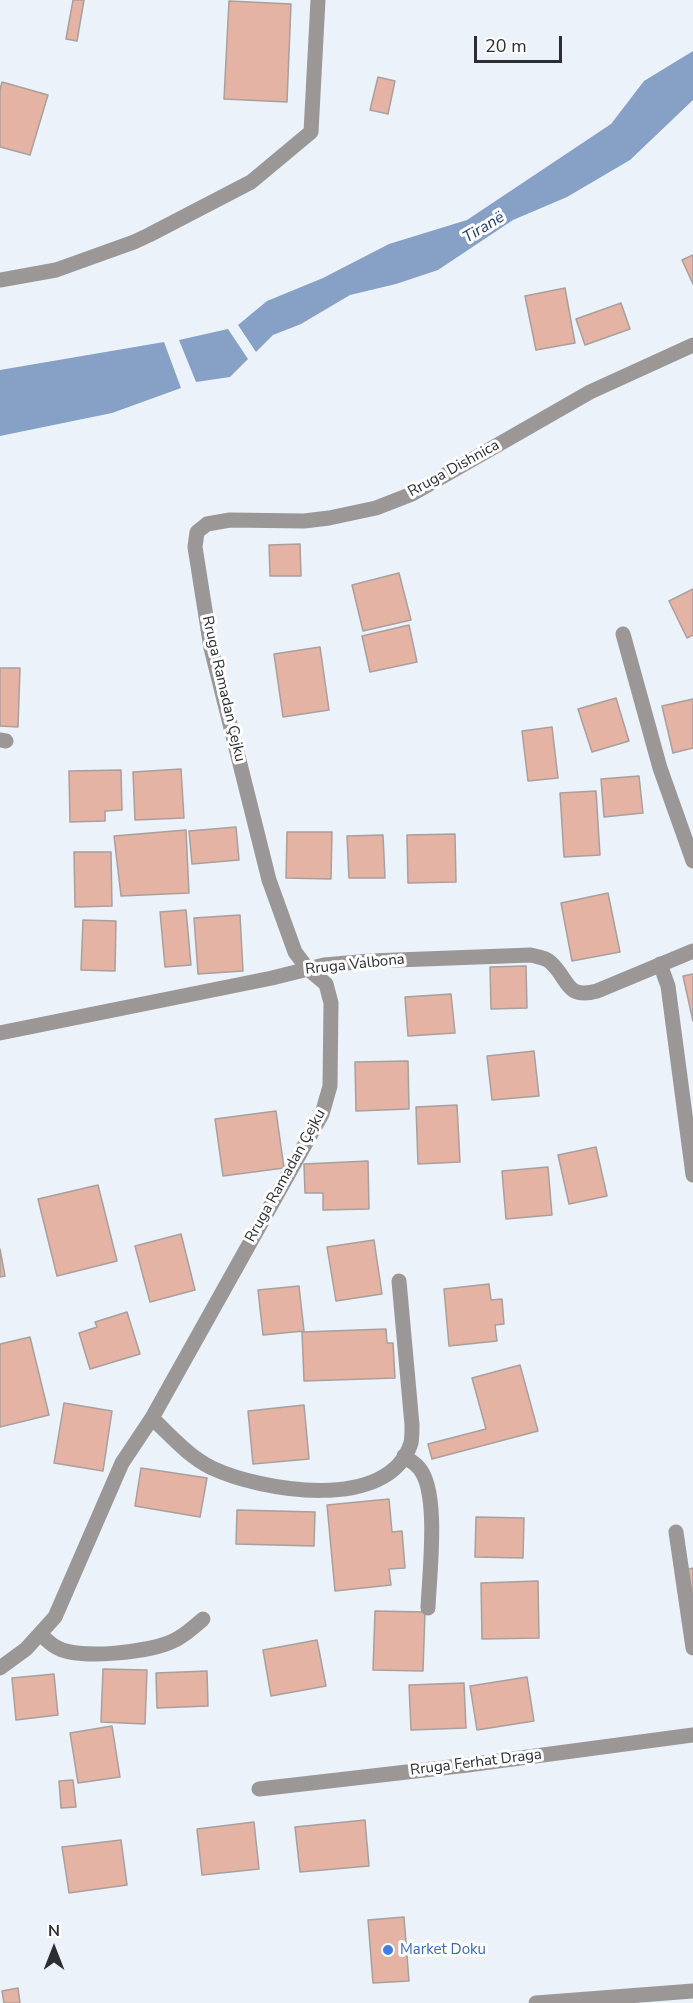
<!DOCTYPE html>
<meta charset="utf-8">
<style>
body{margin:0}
#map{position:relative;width:693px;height:2003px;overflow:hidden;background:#ebf2fa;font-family:"Nunito Sans",sans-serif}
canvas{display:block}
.north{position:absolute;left:24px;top:1919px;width:60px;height:60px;-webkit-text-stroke:4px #fefefe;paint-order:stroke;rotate:0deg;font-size:16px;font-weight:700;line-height:24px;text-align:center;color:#2c2e31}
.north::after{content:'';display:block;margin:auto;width:21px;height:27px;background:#2c2e31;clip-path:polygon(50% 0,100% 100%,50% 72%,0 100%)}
.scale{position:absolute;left:474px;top:36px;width:88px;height:27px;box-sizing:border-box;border:3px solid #2c2e31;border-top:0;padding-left:8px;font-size:18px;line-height:21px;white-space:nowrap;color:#2c2e31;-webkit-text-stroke:4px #fefefe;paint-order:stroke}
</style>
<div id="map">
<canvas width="693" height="2003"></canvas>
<div class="north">N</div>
<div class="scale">20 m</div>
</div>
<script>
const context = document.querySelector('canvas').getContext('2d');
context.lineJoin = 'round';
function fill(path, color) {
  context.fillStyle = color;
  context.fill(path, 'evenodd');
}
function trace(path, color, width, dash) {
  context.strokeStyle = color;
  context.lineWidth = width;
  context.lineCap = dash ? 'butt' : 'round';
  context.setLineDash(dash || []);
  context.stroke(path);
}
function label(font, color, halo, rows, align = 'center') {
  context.font = font + ' "Nunito Sans",sans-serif';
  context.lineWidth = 6;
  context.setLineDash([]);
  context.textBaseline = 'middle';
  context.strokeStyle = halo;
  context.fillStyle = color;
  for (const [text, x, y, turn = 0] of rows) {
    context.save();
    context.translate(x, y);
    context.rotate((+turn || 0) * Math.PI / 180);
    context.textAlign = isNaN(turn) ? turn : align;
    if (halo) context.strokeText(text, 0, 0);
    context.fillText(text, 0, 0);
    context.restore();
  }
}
fill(new Path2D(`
 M693,51V100L630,160L567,197L513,220L438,270L396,284L350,295L301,324L273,335L256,352L238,325L267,301L323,278L389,244L467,220L611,124L644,81Z
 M228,329L248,359L230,377L196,382L179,340Z
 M164,342L181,388L112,413L0,436V370Z`), '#86a1c5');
const building = new Path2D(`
 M73,0H84L77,41L66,39Z
 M229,1L291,4L287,102L224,99Z
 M378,77L395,81L388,114L370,110Z
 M2,82L48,95L30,155L0,147V90Z
 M693,255V284L682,260Z
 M565,288L575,343L536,350L525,296Z
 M621,303L630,329L585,345L576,319Z
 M300,544L301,576H270L269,545Z
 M399,573L411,620L363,631L352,585Z
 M693,589V635L687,638L669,601Z
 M409,625L417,662L370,672L362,636Z
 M320,647L329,710L283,717L274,654Z
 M0,668H20L18,727L0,726Z
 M616,698L629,741L592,752L578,709Z
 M693,699V748L673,753L662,706Z
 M552,727L558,778L528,781L522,731Z
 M181,769L184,818L135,820L133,772Z
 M121,770L122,810L105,811V821L70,822L69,771Z
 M639,776L643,813L604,817L601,779Z
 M596,791L600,855L564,857L560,793Z
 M236,827L239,860L192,864L189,831Z
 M186,830L189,893L121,896L114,836Z
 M287,832H332L331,879L286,878Z
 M455,834L456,882L408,883L407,835Z
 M383,835L385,878H349L347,836Z
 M74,852H111L112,906L75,907Z
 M608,893L620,952L572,961L561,903Z
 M186,910L191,965L165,967L160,912Z
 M240,915L243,971L198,974L194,918Z
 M83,920L116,921L115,971L81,970Z
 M526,966L527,1008L491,1009L490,967Z
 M693,974V1021L683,976Z
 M451,994L455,1033L408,1036L405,997Z
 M534,1051L539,1096L492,1100L487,1056Z
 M408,1061L409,1109L356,1111L355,1062Z
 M457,1105L460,1162L418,1164L416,1107Z
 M276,1111L284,1168L223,1176L215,1119Z
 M596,1147L607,1196L569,1204L558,1155Z
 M368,1161L369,1209L323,1210V1193H305L304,1164Z
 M548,1167L552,1215L506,1219L502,1171Z
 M98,1185L117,1261L57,1276L38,1199Z
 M181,1234L195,1290L150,1302L135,1246Z
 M374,1240L382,1294L336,1301L327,1247Z
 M0,1249L5,1276L0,1277Z
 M489,1284L491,1300L502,1299L504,1324L495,1325L497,1341L449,1346L444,1289Z
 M299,1286L304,1331L263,1335L258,1290Z
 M127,1312L140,1354L90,1369L79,1333L97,1327L95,1322Z
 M386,1329L387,1343H393L395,1378L304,1381L302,1332Z
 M30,1337L49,1415L0,1427V1344Z
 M520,1365L538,1431L432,1459L428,1444L486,1429L472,1378Z
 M64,1403L112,1411L103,1471L54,1463Z
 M304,1405L309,1459L253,1464L248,1411Z
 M141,1468L207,1478L200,1517L135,1506Z
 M389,1499L392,1532L402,1531L405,1568L389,1569L391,1585L335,1591L327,1505Z
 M237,1510L315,1512L314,1546L236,1544Z
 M476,1517L524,1518L523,1558L475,1557Z
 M693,1568V1597L686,1570Z
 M538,1581L539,1638L482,1639L481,1583Z
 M375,1611L425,1612L423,1671L373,1670Z
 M317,1640L326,1686L271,1696L263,1650Z
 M103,1669L147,1670L145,1724L101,1722Z
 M207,1671L208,1706L157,1708L156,1673Z
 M54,1674L58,1715L16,1720L12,1678Z
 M527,1677L534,1721L477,1730L470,1686Z
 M464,1683L466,1728L411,1730L409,1685Z
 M112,1726L120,1777L78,1783L70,1733Z
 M73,1780L76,1807L61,1808L59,1781Z
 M365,1820L369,1866L300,1872L295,1827Z
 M254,1822L259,1869L202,1875L197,1829Z
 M121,1840L127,1885L69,1893L62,1847Z
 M404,1917L409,1981L373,1983L368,1920Z
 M18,1988L20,2003H4L2,1991Z`);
fill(building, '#e4b3a4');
trace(building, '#a99f9c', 1.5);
trace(new Path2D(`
 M0,280L56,270L134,242L149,235L251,182L311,132L318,0
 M623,634L660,768L693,861
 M0,740L6,741
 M660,964L668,986L693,1175
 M0,1033L272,978L324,965L370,961L531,955C537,957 544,957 549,961C569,977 564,1000 597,991L693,951
 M152,1418C171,1436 188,1456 212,1468C261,1491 389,1513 411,1443C412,1438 412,1431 412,1425L399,1281
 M404,1456C409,1460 415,1463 419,1468C440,1492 429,1576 428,1608
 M676,1532L693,1648
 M40,1634C45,1638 51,1645 58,1648C79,1660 151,1652 173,1641C184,1636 194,1627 203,1619
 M0,1668L26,1649L55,1617L122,1463L152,1418L322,1114L330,1086L331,1003L326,984L307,968L295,952L269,880L211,648L195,547L197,532L207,524L230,520L304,521L329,518L376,508L412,494L590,392L693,345
 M259,1789L468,1765L693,1735
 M536,2003L693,1991`), '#9c9797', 15);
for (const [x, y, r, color] of [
 [388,1950,6,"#3f7fe0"]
]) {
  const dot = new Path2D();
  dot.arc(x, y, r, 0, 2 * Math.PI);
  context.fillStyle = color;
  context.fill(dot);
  trace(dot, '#fefefe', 2);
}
label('15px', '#2c2e31', '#fefefe', [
 ["Rruga Dishnica",454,469,-29],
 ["Rruga Ramadan Çejku",223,689,77],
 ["Rruga Valbona",355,965,-6],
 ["Rruga Ramadan Çejku",286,1176,-61],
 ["Rruga Ferhat Draga",476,1763,-7]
]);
label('15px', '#366cbe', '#fefefe', [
 ["Market Doku",400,1950]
], 'left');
label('italic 16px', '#1d4171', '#fefefe', [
 ["Tiranë",484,228,-31]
]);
</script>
